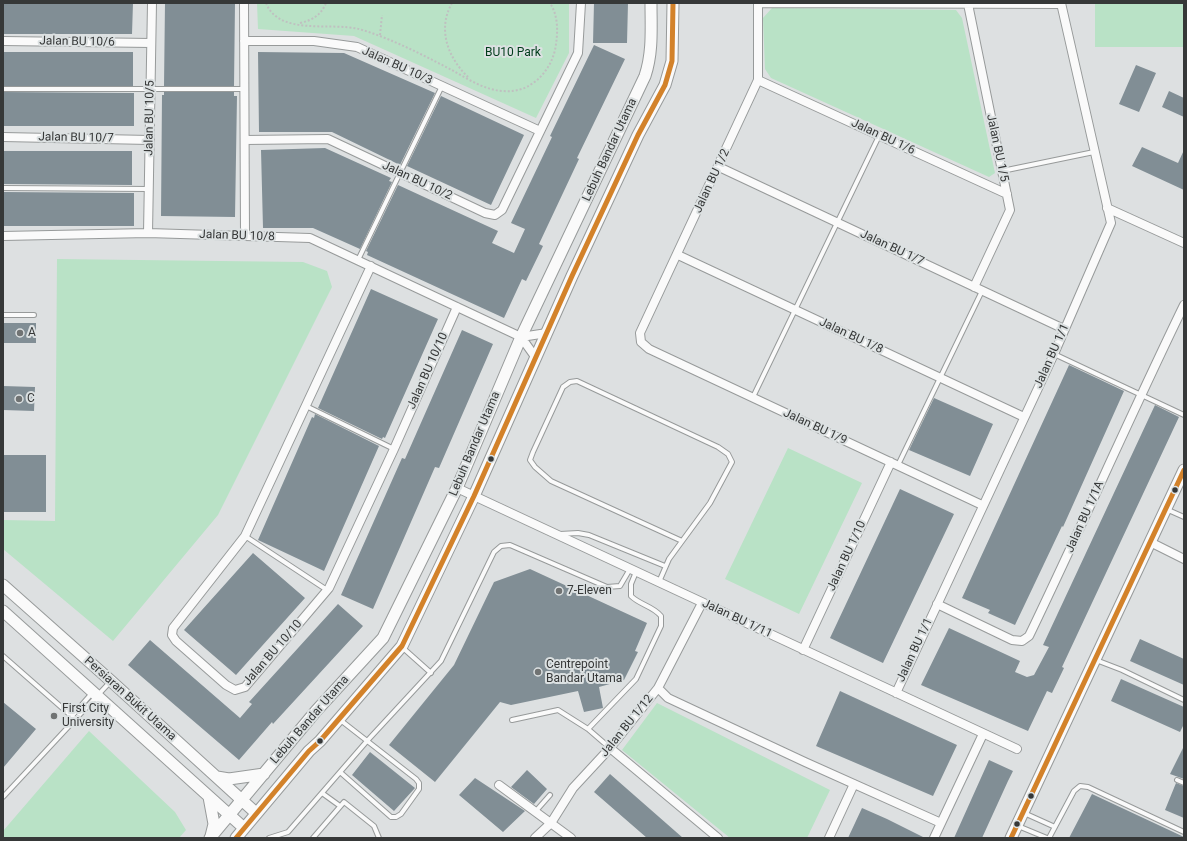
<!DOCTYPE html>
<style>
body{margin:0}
#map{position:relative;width:1187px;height:841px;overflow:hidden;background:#dde0e1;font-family:Roboto,sans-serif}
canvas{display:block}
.frame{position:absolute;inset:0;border:4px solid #363838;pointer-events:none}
</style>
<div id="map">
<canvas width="1187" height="841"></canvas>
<div class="frame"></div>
</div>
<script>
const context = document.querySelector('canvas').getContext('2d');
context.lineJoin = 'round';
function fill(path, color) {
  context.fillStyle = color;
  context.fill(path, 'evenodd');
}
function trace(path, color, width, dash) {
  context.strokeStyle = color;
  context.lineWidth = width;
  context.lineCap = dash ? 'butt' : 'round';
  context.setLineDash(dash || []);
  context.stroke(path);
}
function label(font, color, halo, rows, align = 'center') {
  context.font = font + ' Roboto,sans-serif';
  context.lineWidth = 4;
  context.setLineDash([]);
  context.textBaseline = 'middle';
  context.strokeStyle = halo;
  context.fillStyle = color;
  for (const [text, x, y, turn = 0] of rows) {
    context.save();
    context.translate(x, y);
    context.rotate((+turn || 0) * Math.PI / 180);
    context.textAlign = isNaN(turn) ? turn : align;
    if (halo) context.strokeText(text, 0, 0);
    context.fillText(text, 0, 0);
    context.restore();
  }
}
fill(new Path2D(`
 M257,3H569V53L536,118L354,36L258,29Z
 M1095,3H1184V47H1095Z
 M772,8L956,10L962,18L995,173L989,177L771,78L765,69L763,18Z
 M57,259L303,262L327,271L332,287L218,515L113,641L3,549V520L55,521Z
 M788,448L862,483L799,614L725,579Z
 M657,703L830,790L807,838H730L622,750Z
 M89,731L175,812L186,830L179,838H3V831Z`), '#b9e2c6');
fill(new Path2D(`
 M3,3H133L132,34H3Z
 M165,3H235L234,86H164Z
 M594,3H628L627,43H593Z
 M594,45L625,59L577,158L579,159L539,244L543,246L526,281L522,279L504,318L367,255L368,252L366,251L398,185L498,231L492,243L514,253L525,229L511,223L552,137L550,136Z
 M3,52H133V86H3Z
 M258,52L344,53L435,93L400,165L332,132H259Z
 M1136,65L1156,73L1139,112L1119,104Z
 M1169,91L1184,98V117L1162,107Z
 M3,92L134,93V126H3Z
 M164,92H234V96H237L235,217L161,216L162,95H164Z
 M441,96L524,135L491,205L407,166Z
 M1142,147L1178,163L1184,150V190L1132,166Z
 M325,148L391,178L389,181L392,182L360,249L313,228H263L261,150Z
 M3,151H132V185L3,184Z
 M3,192L134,193V226H3Z
 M371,289L438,319L385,438L383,437L382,439L318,408Z
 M3,323H36V343H3Z
 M462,330L493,344L439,468L435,467L373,609L341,595L402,458L405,459Z
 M1069,365L1124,391L1063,527L1062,526L1015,625L988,613L990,610L962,598Z
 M3,386L35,387L34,411L3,410Z
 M934,398L993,424L970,476L909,450Z
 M1155,405L1179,417L1062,667L1064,668L1052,693L1047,691L1028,731L921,685L949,628L1020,661L1015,672L1027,677L1034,675L1049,647L1043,645Z
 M315,414L379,446L324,571L258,540L312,417L314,418Z
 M3,455H46V512H3Z
 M900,489L954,514L883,663L830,638Z
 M253,553L305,598L236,675L184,630Z
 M530,569L647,623L635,651L638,652L624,680L599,687L603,708L584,712L578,691L511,705L500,702L435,782L389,745L454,665L494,582Z
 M338,604L363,626L273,724L272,722L239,760L128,665L150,640L240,718L252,704L249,702Z
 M1140,639L1184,659V685L1130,661Z
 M1121,679L1184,707V724L1180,732L1111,701Z
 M840,691L957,745L933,796L816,746Z
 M3,702L36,729L3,768Z
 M1184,746V779L1170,774Z
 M370,752L415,788L394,811L352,775Z
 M989,760L1013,771L1008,781L982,838H954Z
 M527,770L547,789L534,804L511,787Z
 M610,774L683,838H647L594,792Z
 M475,778L525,811L503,832L459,795Z
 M1176,783L1184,786V818L1165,810Z
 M1092,794L1184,837V838H1069Z
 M862,808L887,819L925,838H848Z`), '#818e95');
const lane = new Path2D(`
 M3,89H244
 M1002,171L1094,152
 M3,188L149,189
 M358,260L442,86
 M3,315H34
 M1054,354L1184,415
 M753,397L879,136
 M306,406L394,449
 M898,465L982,291
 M1166,509L1184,517
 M560,534L578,533L589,535L665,566
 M245,536L327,590
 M659,582L669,559L710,503L732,462L728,454L718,447L577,381L570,382L563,387L533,452L530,460L535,467L551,481L682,541
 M403,648L431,673
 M3,656L76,720
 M1096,660L1122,670L1184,700
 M72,716L93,692
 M339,719L416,779L419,783V789L401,814L396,817H391L340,772
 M512,720L558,710L588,729
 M610,748L588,729L636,679L661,626V616C653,606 640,605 631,596V584L636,572
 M1177,780L1184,783
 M322,793L340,806
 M3,797L111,681
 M535,812L550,795
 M1024,813L1055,827
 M1018,826L1047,838
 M269,838L288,832L367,741L441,661L494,552L501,546L510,545L607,587L620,586L630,569
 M313,838L344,802L374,826L379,838
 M1049,838L1074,791L1080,786L1088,787L1184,832`);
const street = new Path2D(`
 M244,3L245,235
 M758,3V80L640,333L641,342L649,349L982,505
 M758,3L1061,4
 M968,4L1010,210L974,287
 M3,41L151,43
 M244,41H314L357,47L540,131
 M758,80L1007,194
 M3,137L150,140
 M245,140L328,139L485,213L495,215L502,210L578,53L581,3
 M719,167L1064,329
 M1107,208L1184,243
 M148,233L152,3
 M3,236L148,233L310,238L521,337L536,358
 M678,255L1024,417
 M371,266L245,536L173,628L172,635L176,641L226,685L235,690L245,687L329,588L394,449L457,307
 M521,337L547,333
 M457,488L1017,749
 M1150,542L1184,559
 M937,604L1012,640L1022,641L1029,636C1082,526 1131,414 1184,305
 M803,650L891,462
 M658,688L668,698L805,762L941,823
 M896,693L1054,354L1111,223L1061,3
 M610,748L718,838
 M499,785L571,838
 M535,838L551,823L573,788L610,748L658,688L702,603
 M829,838L854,784
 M934,838L983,734`);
const secondary = new Path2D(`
 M3,585L111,681L256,813
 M3,611L244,828
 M217,777L229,779L264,774
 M209,797L214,824L211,836
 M210,838L316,711L383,638L457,488L521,337L645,76C653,52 651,28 651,3
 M236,838L309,751L320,741L402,646L474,496L572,276L638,135L665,85L672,61L673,3
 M1011,838L1184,470`);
trace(lane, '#979a9a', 6);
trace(street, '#979a9a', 10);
trace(secondary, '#979a9a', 13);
trace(new Path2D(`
 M266,3C279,36 330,22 359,29C390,38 419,53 448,68C465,77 483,90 503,91C531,94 553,70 556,44C558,31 558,15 550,3
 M452,3C437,29 448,58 468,77
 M300,23C313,20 321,15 326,3
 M380,35L382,15`), '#bfc0c0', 2, [2, 2]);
trace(lane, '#fafafa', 4);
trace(street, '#fafafa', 8);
trace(secondary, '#fafafa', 11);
trace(new Path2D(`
 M236,838L309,751L320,741L402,646L474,496L572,276L638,135L665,85L672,61L673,3
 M1011,838L1184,470`), '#d3822a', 5);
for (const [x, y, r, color] of [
 [20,333,4,"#707373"],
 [19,399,4,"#707373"],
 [491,459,3.5,"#363838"],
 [1175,490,3.5,"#363838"],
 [559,591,4,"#707373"],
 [538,672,4,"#707373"],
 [54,716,4,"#707373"],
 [320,741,3.5,"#363838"],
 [1031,796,3.5,"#363838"],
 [1017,824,3.5,"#363838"]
]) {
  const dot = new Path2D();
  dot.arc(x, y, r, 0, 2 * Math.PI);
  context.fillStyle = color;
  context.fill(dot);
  trace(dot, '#dce1e2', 1.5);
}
label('12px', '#363838', '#dce1e2', [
 ["Jalan BU 10/6",77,42,1],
 ["Jalan BU 10/3",397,66,24],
 ["Jalan BU 10/5",150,118,-89],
 ["Jalan BU 1/6",883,137,25],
 ["Jalan BU 10/7",76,138,1],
 ["Jalan BU 1/5",997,148,78],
 ["Lebuh Bandar Utama",610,150,-65],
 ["Jalan BU 10/2",417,181,25],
 ["Jalan BU 1/2",712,181,-65],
 ["Jalan BU 10/8",237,236,2],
 ["Jalan BU 1/7",892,248,25],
 ["Jalan BU 1/8",851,336,25],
 ["Jalan BU 1/1",1052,356,-66],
 ["Jalan BU 10/10",428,371,-66],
 ["Jalan BU 1/9",815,427,25],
 ["Lebuh Bandar Utama",475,444,-67],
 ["Jalan BU 1/1A",1085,517,-66],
 ["Jalan BU 1/10",847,556,-65],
 ["Jalan BU 1/11",737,619,25],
 ["Jalan BU 1/1",915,650,-65],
 ["Jalan BU 10/10",273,653,-49],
 ["Persiaran Bukit Utama",130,699,42],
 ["Lebuh Bandar Utama",310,720,-49],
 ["Jalan BU 1/12",627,726,-51]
]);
label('12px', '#013c1b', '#dce1e2', [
 ["BU10 Park",513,53]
]);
label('12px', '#363838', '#dce1e2', [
 ["A",28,333],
 ["C",27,399],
 ["7-Eleven",567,591],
 ["Centrepoint",546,665],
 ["Bandar Utama",546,679],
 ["First City",62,709],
 ["University",62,723]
], 'left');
</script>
